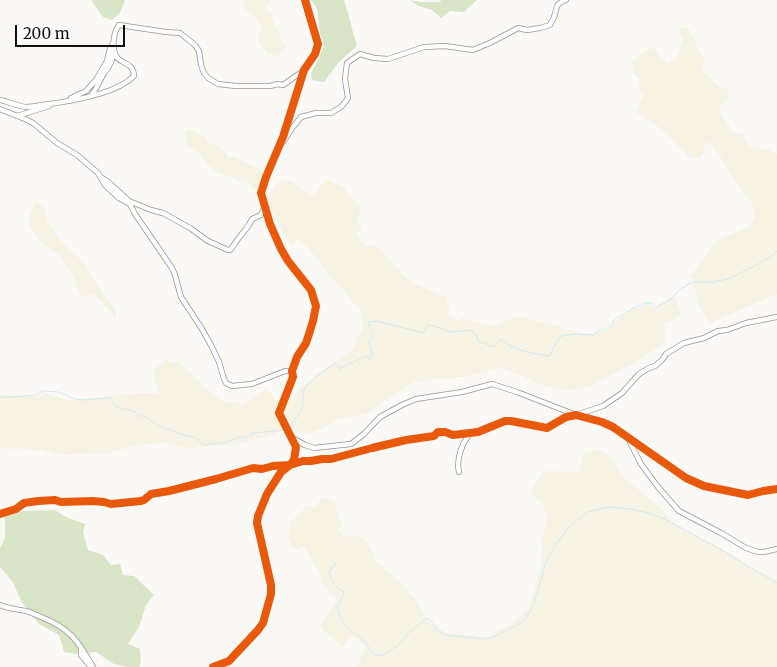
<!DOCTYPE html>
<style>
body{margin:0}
#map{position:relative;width:777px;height:667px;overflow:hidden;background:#fbf9f6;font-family:Merriweather,serif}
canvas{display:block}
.scale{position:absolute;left:15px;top:25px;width:110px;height:22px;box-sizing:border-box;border:2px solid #101010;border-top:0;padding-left:6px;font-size:15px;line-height:18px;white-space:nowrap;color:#101010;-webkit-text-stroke:4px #fff;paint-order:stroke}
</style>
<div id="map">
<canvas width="777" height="667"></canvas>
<div class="scale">200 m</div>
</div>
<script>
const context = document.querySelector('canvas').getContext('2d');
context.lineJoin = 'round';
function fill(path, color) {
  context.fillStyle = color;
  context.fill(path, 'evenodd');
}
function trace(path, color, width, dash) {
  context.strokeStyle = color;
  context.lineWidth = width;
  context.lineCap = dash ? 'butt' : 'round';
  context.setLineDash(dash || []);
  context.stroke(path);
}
fill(new Path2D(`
 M243,0H271L266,5L267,11L271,13L275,26L278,30L281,39L286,47L278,56L268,54L258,40L262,27L255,17L245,10Z
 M681,28H688L695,40L698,50L705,60L702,71L710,77L720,88H726L730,97L719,107L721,114L730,127L732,133L742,134L748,144L752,148L758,147L761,150L766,148L777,154V295L771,296L711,323L698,304L695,289L692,288L694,280L691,277L692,274L699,264L719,239L747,228L755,219L752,203L730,174L720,156L711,143H705L704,152L701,158L688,157L676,143L660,128L636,112L641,99L645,95L638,88L641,81L633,72V67L631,63L640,55L654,47L659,55L667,64L676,59L683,40L679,34Z
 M189,129L205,137L210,144H214L224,150L229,158L234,157L265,173V175L260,190L259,192L254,189L249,183L243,179L239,181L233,177L220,174L208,165L200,154L187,146L184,133Z
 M283,180L293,182L311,195L315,194L321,185L328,181L344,187L347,193L359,205L361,208L357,219L362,229L355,234L365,245L377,246L410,282L441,295L446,296L450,307L447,314L458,321L463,318L490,327L519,316L587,335L609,329L626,312L647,304L655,307L675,296L681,315L674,319L664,323L666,342L639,360L594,384L569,391L541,384L500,367L465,377L435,379L413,382L368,413L338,419L325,427L307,434L292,430H289L282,411L290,399L299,392V389L323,370L353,350L358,335L363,330V322L359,306L353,303L346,292L330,277L308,247L297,239L291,245L284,235L266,199V194L274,190L276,184Z
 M36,201L43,207L48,222L61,241L86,265L92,277L104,295L116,310V318L109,310L94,294L80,296L73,277L60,256L42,243L32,230L28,221Z
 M165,360L181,364L204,387L223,401L243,404L267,389L277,401H282L278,411L285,430L277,432L275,435L235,444L206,447L185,448L167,443L143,444L112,452L68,455L33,449L0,448V395L37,397L45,393L68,400L141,393L159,394L153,371Z
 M599,449L613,459L621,475L665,512L669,521L719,547L749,566L777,579V667H355L360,661L366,646L350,636L343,646L331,637L320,627L326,616L335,604L337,597L327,592L328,588L323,585L319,571L309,555L305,546L297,549L292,548L288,536L291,522L307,506L315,508L320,500L325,497L334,501L342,525L338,529L342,535L345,537L354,535L366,541L371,549L375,560L400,582L416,600L427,621L445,633L489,637L514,622L529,608L543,559L541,545L547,518L543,504L530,492L543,472L560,471L579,473L583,454Z`), '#f6f2e4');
fill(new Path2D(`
 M91,0H125L120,13L112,20L103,17Z
 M311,0H344L357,46L339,62L324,82L312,80L311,73L319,58L324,45L320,34L317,9Z
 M410,0L421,2H441L440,0H477L464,12L450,11L441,18L432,10L418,6Z
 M55,510L66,517L85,524L83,533L88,550L103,555L111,565L120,564L123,575L134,576L154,595L146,605L139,627L128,644L140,649L141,661L139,667H128L114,664L96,652L76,654L64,652L59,635L39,624L21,601L13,582L0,567V548L5,538V516L23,511Z`), '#d9e5c7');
trace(new Path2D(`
 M0,397H12L36,395L43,391L59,392L75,399L85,400L108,398L110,399L116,407L133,411L140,416H144L156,424L177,433L193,437L197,439L204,445L226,442L237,438L251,436L252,433L286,430
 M289,429L294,420L302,411L304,389L308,384L320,373L335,364L338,367L339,369L366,356L369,359L372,358V352L368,340L372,338V332L368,322L377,321L424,333L428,325C433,326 436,326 440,328C444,329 447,332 451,332C462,332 476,325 478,341L494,347L501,339C512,351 533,353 548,356L551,355L552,350L561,336L574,334L595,335L597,331L607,328L613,324V321C621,315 641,302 650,303C654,304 655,305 657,307L672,298L678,291L692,282H713L728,279L758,264L769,258L777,251
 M336,563L329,572C331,580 336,588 344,592L341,601L337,606C338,617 345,626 354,633C357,635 361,637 364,640C370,647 369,654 381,656L397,646L410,632L427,618L431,621L438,630L445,635L482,639L491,638L521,623L530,612L535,600L547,559L557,543L568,528L587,512L610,507L630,509L648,513L667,520L729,554L747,566L777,583`), '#d0eaf2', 1);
const street = new Path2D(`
 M91,96L95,90L104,73L108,68L112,60L113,50
 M71,98L86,91L96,80L107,61L110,48L113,43
 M0,100C8,102 18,106 26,107C31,107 37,106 42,105C66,102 117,94 134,76C133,61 121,65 116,56C111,48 114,31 119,25L166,32L180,33L195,45L199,51L201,65L204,73L208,78L218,84L236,86H270L278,84L283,85L303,71
 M0,109L25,119L33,123L57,143L77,155L98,173L105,185L119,198L130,204L135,214L172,268L175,275L181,297L202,329L212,347L219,362L224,379L226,383L232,386L252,384L285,371H292
 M17,116L49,106
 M283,142C287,137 289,132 293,127C295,124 298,121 301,117L316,113H331L341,107L346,101L348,98L345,79L347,63L360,54L374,58L388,59L424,47L445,46L473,50L492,42L518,28L527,30L540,28L550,25C551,22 553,20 554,17C558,6 554,5 566,0
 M102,178L107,181L129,201L151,210L163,213L190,228L208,241L228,250H230C233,247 235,243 238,239C244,231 248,228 252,219L261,215L265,206
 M292,438L305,445L314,448L351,444L364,434L380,417L402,405L416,399L462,392L492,384L517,392L576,415L603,406L622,393L639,374L649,368L655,366L662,360L666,354L684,343L704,338L718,331L727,330L746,323L777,317
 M629,440L641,464L658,487L679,511L721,533L746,548L758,552H764L777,549
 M459,472C456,459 462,444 469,434
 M0,514L16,509L24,503L38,501L55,500L61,502L93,501L104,502L111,504L141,501L144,500L151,494L169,491L216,479L253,468L262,469L273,466L290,465L303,461H311L322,459H331L372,448L406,440L434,436L438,432H445L453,435L478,432L505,421H511L547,428L566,417L576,415L602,422L613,427L686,478L704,486L748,495L763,491L777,489
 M0,605C10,609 16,609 26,611C31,612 36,615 41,617C70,628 78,641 93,667
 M81,648V655L91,667
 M213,667L229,661L258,630L263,623L271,594V585L257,523L258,516L267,494L281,472L290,465L294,460L296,447L279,413L293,377L292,371L297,357L306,343L309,334L313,321L316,306L311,290L288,261L281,249L270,224L261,193L266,177L283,137L304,70L315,54L318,44L305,0`);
trace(street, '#969594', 6);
trace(street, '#fefefe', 4.5);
trace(new Path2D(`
 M0,514L16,509L24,503L38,501L55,500L61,502L93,501L104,502L111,504L141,501L144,500L151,494L169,491L216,479L253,468L262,469L273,466L290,465L303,461H311L322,459H331L372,448L406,440L434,436L438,432H445L453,435L478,432L505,421H511L547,428L566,417L576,415L602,422L613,427L686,478L704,486L748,495L763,491L777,489
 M213,667L229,661L258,630L263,623L271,594V585L257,523L258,516L267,494L281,472L290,465L294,460L296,447L279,413L293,377L292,371L297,357L306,343L309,334L313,321L316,306L311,290L288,261L281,249L270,224L261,193L266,177L283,137L304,70L315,54L318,44L305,0`), '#e8590c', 8);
</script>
